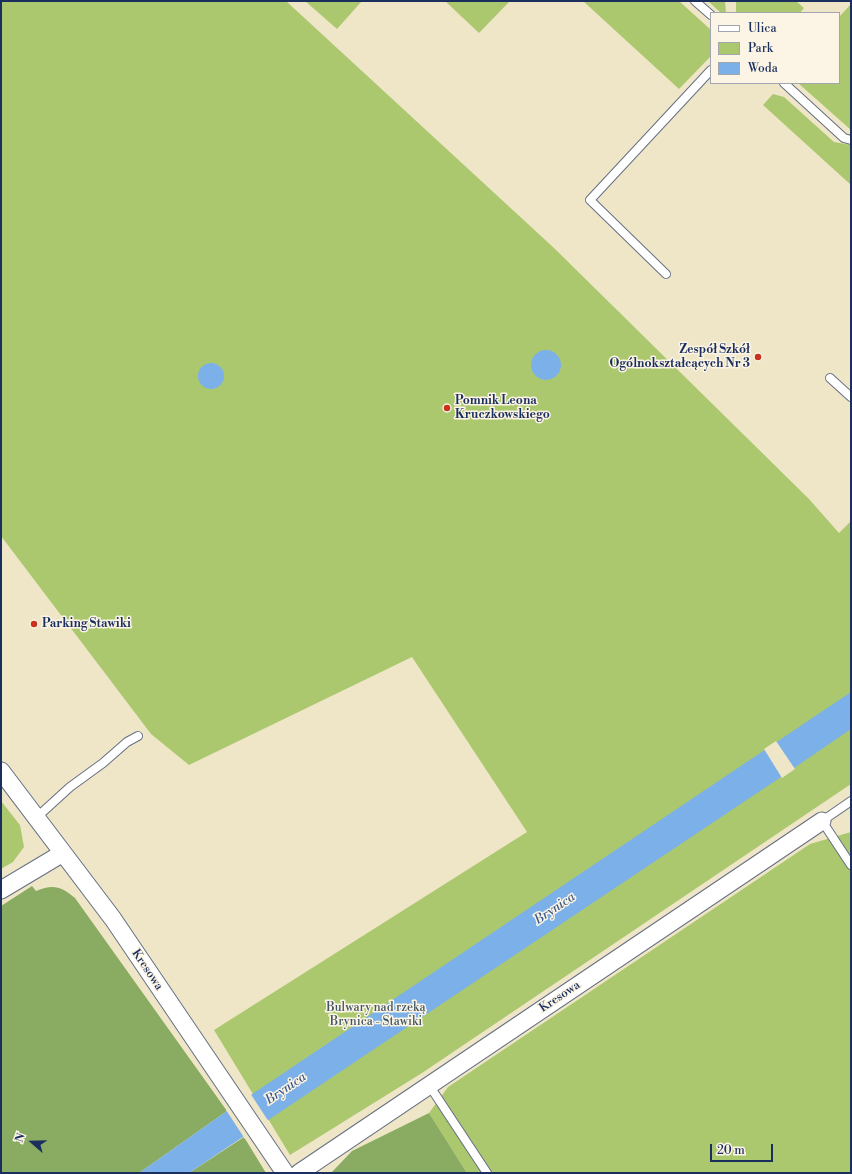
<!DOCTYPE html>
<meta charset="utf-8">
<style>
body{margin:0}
#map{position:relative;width:852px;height:1174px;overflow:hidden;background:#efe6c8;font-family:"Libre Bodoni",serif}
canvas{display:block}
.frame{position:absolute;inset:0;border:2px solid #1b2f5e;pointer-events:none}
.legend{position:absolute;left:710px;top:12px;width:130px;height:72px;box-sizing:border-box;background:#fcf5e5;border:1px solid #a2a6af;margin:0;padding:5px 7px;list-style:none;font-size:12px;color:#1b2f5e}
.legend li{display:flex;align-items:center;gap:8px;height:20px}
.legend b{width:20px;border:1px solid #a2a6af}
.north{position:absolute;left:12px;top:1122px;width:40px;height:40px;-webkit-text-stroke:3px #fcf5e5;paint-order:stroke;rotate:290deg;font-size:11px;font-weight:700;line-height:16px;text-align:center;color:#1b2f5e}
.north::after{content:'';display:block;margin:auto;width:14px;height:18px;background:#1b2f5e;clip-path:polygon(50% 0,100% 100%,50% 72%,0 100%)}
.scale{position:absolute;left:710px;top:1144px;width:63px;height:18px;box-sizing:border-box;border:2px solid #1b2f5e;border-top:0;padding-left:5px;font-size:12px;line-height:14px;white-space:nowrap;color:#1b2f5e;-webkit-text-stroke:3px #fcf5e5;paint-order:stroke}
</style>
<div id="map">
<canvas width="852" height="1174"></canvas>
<div class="frame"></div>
<ul class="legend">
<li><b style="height:5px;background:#fff"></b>Ulica</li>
<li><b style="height:11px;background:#acc86f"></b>Park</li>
<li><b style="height:11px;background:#7bb0e9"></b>Woda</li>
</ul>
<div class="north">N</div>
<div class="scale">20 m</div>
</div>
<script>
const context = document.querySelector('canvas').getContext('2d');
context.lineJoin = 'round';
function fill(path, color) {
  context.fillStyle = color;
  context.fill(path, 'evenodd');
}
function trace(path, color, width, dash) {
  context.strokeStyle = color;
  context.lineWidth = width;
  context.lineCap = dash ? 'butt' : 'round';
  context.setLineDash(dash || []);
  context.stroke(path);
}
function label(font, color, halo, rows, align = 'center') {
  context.font = font + ' "Libre Bodoni",serif';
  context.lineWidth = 3;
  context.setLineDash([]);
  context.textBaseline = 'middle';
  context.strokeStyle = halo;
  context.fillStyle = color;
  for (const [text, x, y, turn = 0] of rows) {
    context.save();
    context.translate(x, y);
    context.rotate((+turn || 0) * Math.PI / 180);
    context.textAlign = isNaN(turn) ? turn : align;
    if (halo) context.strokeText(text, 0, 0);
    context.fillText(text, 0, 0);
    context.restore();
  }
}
fill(new Path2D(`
 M1,1H286L554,248L809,499L839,533L851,521V784L422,1073L290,1155L214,1030L527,832L412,657L189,765L151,734L1,536Z
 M305,1H362L337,29Z
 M445,1H510L479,33Z
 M583,1H679L711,30V56L679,89Z
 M708,1H725L726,13H721Z
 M736,1H796L804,8L800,13H736Z
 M851,4V130L798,83H839V17Z
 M773,94L784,97L834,142L851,145V185L763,105Z
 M1,801L20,825L24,847L13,862L1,869Z
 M851,832V1173H467L429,1113L448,1087L810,844Z`), '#acc86f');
fill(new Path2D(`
 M32,886L36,891C53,884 61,886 75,898L227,1111L139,1173H1V906Z
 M429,1113L467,1173H331L352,1151Z
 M244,1137L266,1173H189Z`), '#89ac62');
fill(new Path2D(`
 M531 365a15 15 0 1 1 30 0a15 15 0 1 1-30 0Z
 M198 376a13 13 0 1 1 26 0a13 13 0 1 1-26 0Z
 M851,692V729L778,779L189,1173H139L227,1111Z`), '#7bb0e9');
fill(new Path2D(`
 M776,741L795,769L782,778L764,749Z
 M250,1093L269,1122L245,1139L226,1110Z`), '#efe6c8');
const service = new Path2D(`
 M695,1L711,15
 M784,83L844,138L851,140
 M666,274L590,200L711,70
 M830,378L851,397
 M851,801L822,821L851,865
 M36,818L70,787L103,763L127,742L138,736
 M429,1085L487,1173`);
const minor = new Path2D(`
 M1,771L113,919L285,1173
 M1,890L63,853
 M299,1173L822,821`);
trace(service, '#656f83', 10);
trace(minor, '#656f83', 19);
trace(service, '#fff', 8);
trace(minor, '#fff', 17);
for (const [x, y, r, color] of [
 [758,357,4,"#c8321e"],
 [447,408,4,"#c8321e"],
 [34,624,4,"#c8321e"]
]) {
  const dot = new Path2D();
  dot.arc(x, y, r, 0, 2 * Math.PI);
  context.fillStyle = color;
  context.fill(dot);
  trace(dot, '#fcf5e5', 1.5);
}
label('bold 12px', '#1b2f5e', '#fcf5e5', [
 ["Zespół Szkół",750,350,"right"],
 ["Ogólnokształcących Nr 3",750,364,"right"],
 ["Pomnik Leona",455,401],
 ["Kruczkowskiego",455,415],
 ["Parking Stawiki",42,624]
], 'left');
label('12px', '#1b2f5e', '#fcf5e5', [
 ["Kresowa",147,970,56],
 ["Kresowa",560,997,-34]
]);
label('12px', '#3f5562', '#fcf5e5', [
 ["Bulwary nad rzeką",376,1008],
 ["Brynica - Stawiki",376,1022]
]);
label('italic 13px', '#385688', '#fcf5e5', [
 ["Brynica",555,909,-34],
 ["Brynica",286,1089,-34]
]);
</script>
